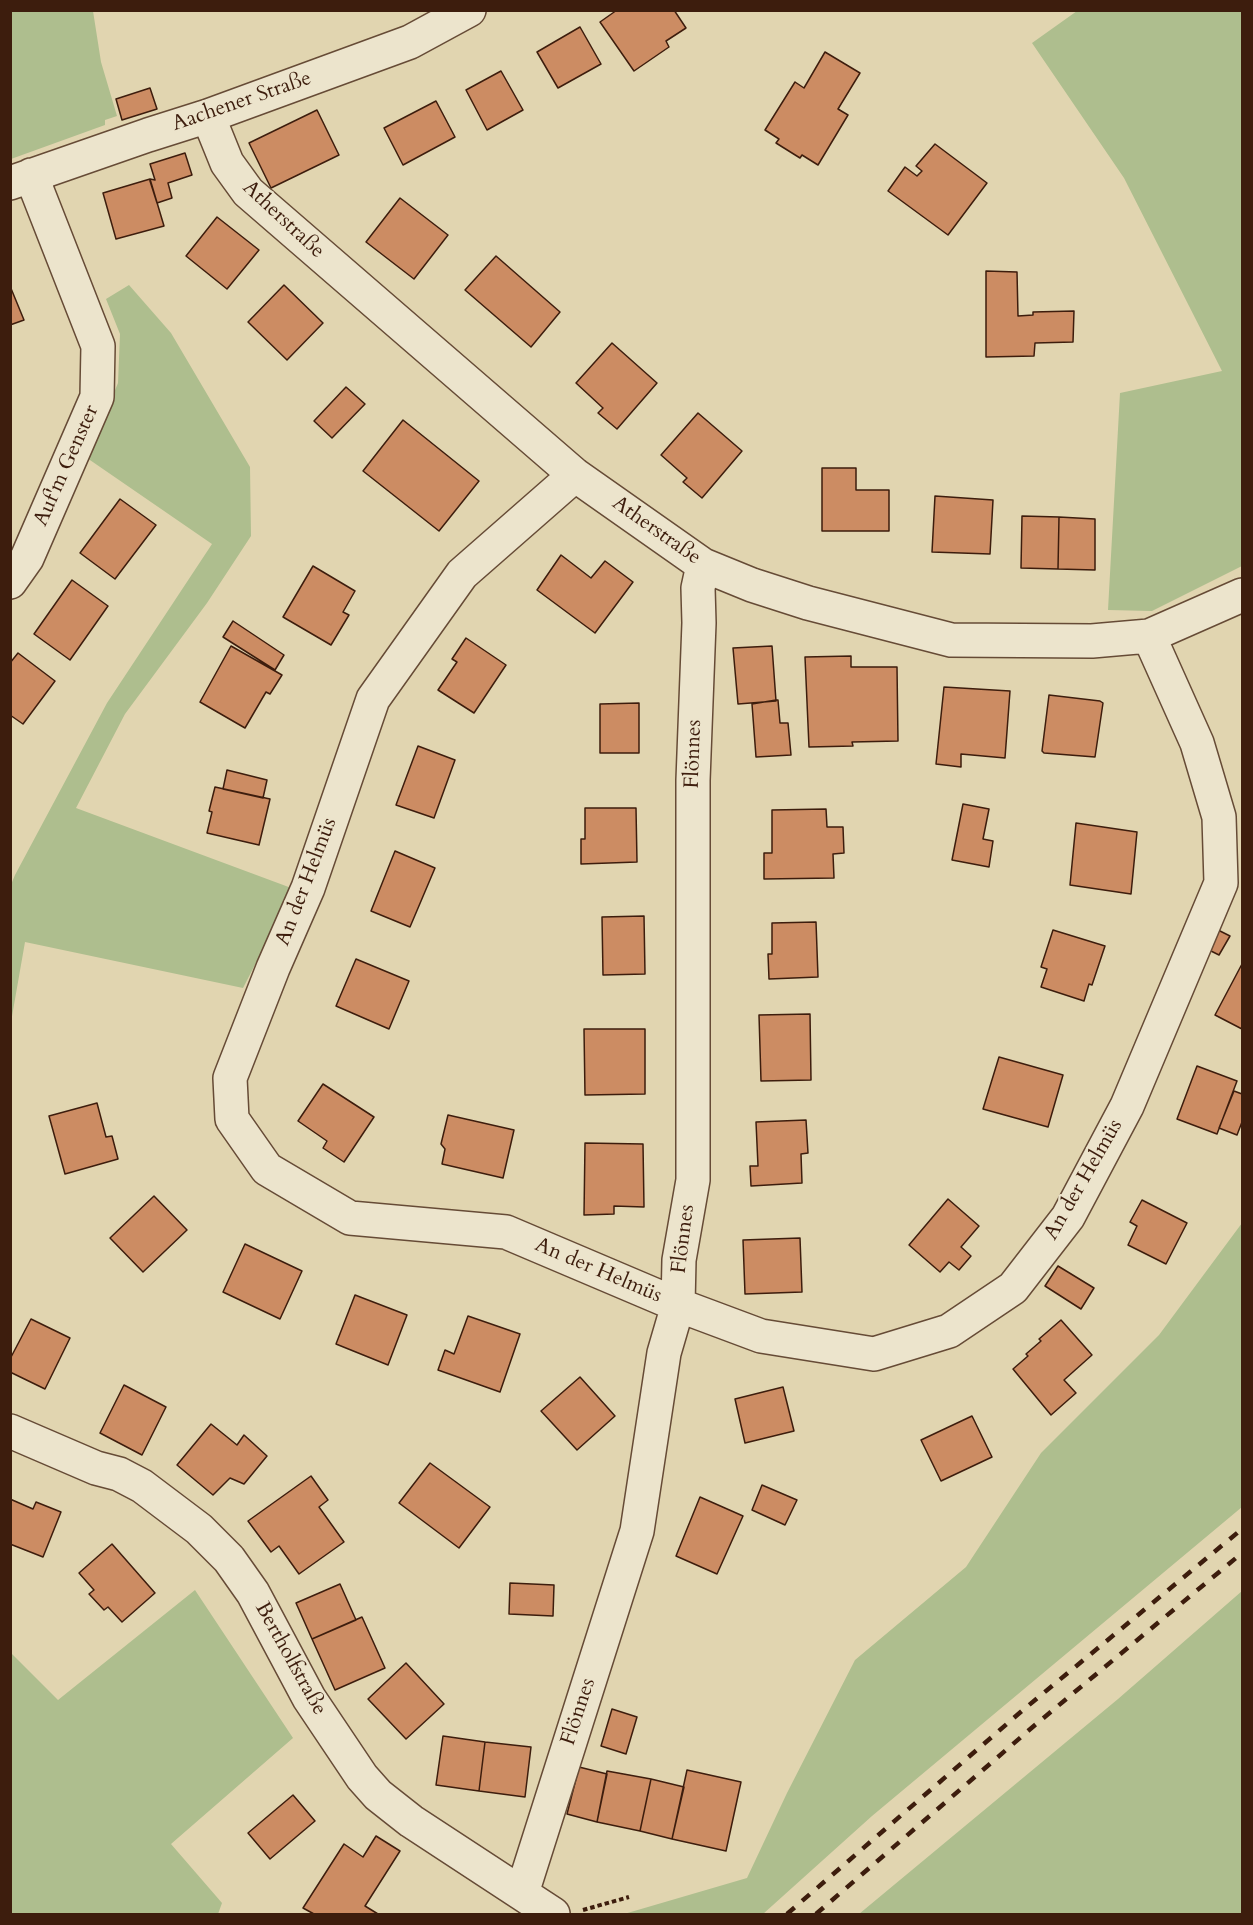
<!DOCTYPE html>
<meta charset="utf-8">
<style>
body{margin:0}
#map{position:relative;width:1253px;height:1925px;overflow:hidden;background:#e1d5b0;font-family:Cardo,serif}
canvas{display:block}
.frame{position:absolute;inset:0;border:12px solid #3d1d0d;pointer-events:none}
</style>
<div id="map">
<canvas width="1253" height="1925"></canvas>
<div class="frame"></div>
</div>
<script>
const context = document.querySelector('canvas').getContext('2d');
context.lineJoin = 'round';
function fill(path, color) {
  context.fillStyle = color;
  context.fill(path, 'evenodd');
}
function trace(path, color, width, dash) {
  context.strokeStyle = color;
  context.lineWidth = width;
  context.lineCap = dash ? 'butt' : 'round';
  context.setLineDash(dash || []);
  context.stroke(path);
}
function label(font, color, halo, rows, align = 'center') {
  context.font = font + ' Cardo,serif';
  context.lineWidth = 4.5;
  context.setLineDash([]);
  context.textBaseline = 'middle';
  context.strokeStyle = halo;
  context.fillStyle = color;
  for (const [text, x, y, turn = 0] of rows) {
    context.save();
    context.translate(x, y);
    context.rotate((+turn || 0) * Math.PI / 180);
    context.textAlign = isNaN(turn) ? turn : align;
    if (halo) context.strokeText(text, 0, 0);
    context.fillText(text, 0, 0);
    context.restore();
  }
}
fill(new Path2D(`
 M11,10L93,11L101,62L117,116L105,120V125L11,159Z
 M1077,11H1242V566L1152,611L1108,610L1120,393L1222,371L1124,178L1032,43Z
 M129,285L171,333L250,467L251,536L207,603L125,714L76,808L294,889L243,988L25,942L11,1022L10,887L15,875L107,703L212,544L87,458L118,383L120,334L106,299Z
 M1242,1223V1507L872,1816L763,1914H624L747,1878L787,1793L855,1660L966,1567L1041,1453L1159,1335Z
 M195,1590L293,1738L171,1844L222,1903L218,1914H11V1653L58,1700Z
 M1242,1591V1914H859L1118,1699Z`), '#aebe8e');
const building = new Path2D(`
 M617,10H674L686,28L666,41L669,47L634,71L600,22Z
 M580,27L601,64L558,88L537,52Z
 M825,52L860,73L838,109L848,115L818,165L802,155L800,158L776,143L779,139L765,130L795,82L804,88Z
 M501,71L523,110L487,130L466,90Z
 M150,88L157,109L122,120L116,99Z
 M436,101L455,137L403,165L384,128Z
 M317,110L339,155L271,188L249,143Z
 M935,144L987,183L948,235L888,191L905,167L917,176L922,171L916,166Z
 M185,153L192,175L168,183L172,198L157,203L150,181V179L155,180L150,164Z
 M150,179L164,226L116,239L103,193Z
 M400,198L448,235L414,279L366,242Z
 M217,217L259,250L227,289L186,256Z
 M496,256L560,312L531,347L465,290Z
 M986,271L1017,272L1018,316L1033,315V312L1074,311L1073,342L1035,343L1034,356L986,357Z
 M284,285L323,323L287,360L248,322Z
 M10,286L24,320L10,325Z
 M612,343L657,383L617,429L598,413L603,408L576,383Z
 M346,387L365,404L332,438L314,421Z
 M698,413L742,451L702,498L683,482L687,478L661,455Z
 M403,420L479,481L439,531L363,471Z
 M822,468H856V490H889V531H822Z
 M935,496L993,500L990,554L932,552Z
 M120,499L156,525L115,579L80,553Z
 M1022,516L1059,517L1058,569L1021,568Z
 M1059,517L1095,519V570L1058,569Z
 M561,555L591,578L605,561L633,582L595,633L537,590Z
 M313,566L355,591L343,612L349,615L331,645L283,617Z
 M72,580L108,606L70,660L34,634Z
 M233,621L284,655L275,670L223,637Z
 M466,638L506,665L474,713L438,690L457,662L452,659Z
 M231,646L282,675L270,694L266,692L245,728L200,702Z
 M772,646L776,701L738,704L733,648Z
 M18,653L55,681L23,724L10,715V663Z
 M851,656V667H897L898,741L852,742L853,746L809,747L805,657Z
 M944,687L1010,691L1005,758L961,754V767L936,764Z
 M1049,695L1100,701L1103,703L1095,757L1044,753L1042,751Z
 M776,700H778L780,723H788L791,755L756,757L752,704Z
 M639,703V753H600V704Z
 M418,746L455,760L434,818L396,805Z
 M227,770L267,780L263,798L223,789Z
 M215,787L270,799L259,845L207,833L212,812L209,811Z
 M963,804L989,809L983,839L993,841L989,867L952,860Z
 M585,808H636L637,862L581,864V839H585Z
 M826,809L827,827H843L844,853L833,854L834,878L764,879V853H772V810Z
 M1076,823L1137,832L1131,894L1070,885Z
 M395,851L435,868L410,927L371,911Z
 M644,916L645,974L603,975L602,917Z
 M816,922L818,977L769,979L768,954H772V923Z
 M1210,926L1230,936L1219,955L1199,945Z
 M1053,930L1105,946L1092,985L1089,984L1084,1001L1041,987L1047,969L1041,967Z
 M356,959L409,981L389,1029L336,1006Z
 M1242,964V1029L1215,1015Z
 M810,1014L811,1080L761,1081L759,1015Z
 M584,1029H645V1094L585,1095Z
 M999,1057L1063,1075L1048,1127L983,1109Z
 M1197,1066L1237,1081L1217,1134L1177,1119Z
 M323,1084L374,1117L344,1162L323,1148L327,1141L298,1121Z
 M1234,1091L1242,1094V1122L1237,1135L1219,1128Z
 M97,1103L106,1137L112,1136L118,1159L65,1174L49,1116Z
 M448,1115L514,1130L503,1178L442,1164L445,1149L441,1144Z
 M806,1120L808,1153L801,1154L802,1183L751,1186L750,1166H758L756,1122Z
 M585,1143L643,1144L644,1207L614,1206V1214L584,1215Z
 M154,1196L187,1230L143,1272L110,1238Z
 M948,1199L979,1226L961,1247L971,1256L959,1270L949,1262L940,1272L909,1245Z
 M1142,1200L1187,1223L1166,1264L1128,1245L1137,1226L1130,1222Z
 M800,1238L802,1292L745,1294L743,1240Z
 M245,1244L302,1271L280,1319L223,1292Z
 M1058,1266L1094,1288L1081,1309L1045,1286Z
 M355,1295L407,1315L388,1365L336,1344Z
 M468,1316L520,1334L500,1392L438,1370L445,1350L454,1354Z
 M31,1319L70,1338L45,1389L10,1372V1359Z
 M1061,1320L1092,1355L1064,1380L1076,1393L1051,1415L1013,1369L1028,1356L1026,1354L1041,1341L1039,1339Z
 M580,1377L615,1416L577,1450L541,1411Z
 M124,1385L166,1407L142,1455L100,1433Z
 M783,1387L794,1431L745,1443L735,1399Z
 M972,1416L992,1457L941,1481L921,1440Z
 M211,1424L237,1445L244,1435L267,1456L244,1484L230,1478L213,1495L177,1465Z
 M430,1463L490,1507L459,1548L399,1503Z
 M311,1476L328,1500L319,1507L344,1542L299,1574L279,1546L271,1552L248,1521Z
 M762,1485L797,1500L785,1525L752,1510Z
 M700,1497L743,1516L717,1574L676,1556Z
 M10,1499L33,1509L36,1502L61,1512L43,1557L10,1544Z
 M112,1544L155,1593L122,1622L108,1607L104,1610L89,1594L94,1590L79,1573Z
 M510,1583L554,1585L553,1616L509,1614Z
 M340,1584L356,1620L312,1639L296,1603Z
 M362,1617L385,1668L335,1690L312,1639Z
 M406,1663L444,1704L406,1739L368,1699Z
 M612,1709L637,1717L626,1754L601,1746Z
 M443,1736L485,1742L479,1791L436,1785Z
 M485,1742L531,1747L525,1797L479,1791Z
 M579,1767L607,1774L597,1822L567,1814Z
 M687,1770L741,1782L726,1851L672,1839Z
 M607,1771L651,1779L640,1831L597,1822Z
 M651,1779L684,1787L672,1839L640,1831Z
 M293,1795L315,1821L270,1859L248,1833Z
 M376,1836L400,1851L365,1906L378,1914H314L303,1908L344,1844L363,1857Z`);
fill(building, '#cc8c63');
trace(building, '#3d1d0d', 1.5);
const minor = new Path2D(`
 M208,116L227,163L248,192L575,475L703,565L752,585L808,603L951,640L1092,641L1149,636L1242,595
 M10,183L148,135L208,116L410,42L469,10
 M575,475L462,574L373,699L308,888L273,968L230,1078L232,1119L267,1169L350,1218L506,1232L678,1305L761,1336L874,1354L949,1331L1013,1288L1068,1217L1127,1106L1221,883L1219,817L1197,743L1149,636
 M10,582L27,558L97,397L98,346L31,175
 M10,1431L96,1468L119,1474L142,1486L199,1529L229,1559L253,1593L309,1698L362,1777L378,1795L411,1821L553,1914
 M522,1893L637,1531L664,1353L678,1305L679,1260L693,1180V780L699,623L698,588L703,565`);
trace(minor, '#664b36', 36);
trace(new Path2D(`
 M583,1910L629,1897`), '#3d1d0d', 4, [4.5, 3]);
trace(minor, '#ece4cc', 33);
trace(new Path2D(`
 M787,1914L1023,1710L1242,1529
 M816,1914L1035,1725L1242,1553`), '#3d1d0d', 4.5, [10, 10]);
label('21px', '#3d1d0d', '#ece4cc', [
 ["Aachener Straße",242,102,-19],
 ["Atherstraße",283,220,43],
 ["Auf'm Genster",67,466,-66],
 ["Atherstraße",656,531,35],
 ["Flönnes",694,754,-88],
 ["An der Helmüs",307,882,-69],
 ["An der Helmüs",1084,1180,-60],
 ["Flönnes",684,1239,-83],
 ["An der Helmüs",598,1271,23],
 ["Bertholfstraße",290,1659,61],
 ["Flönnes",579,1712,-72]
]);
</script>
